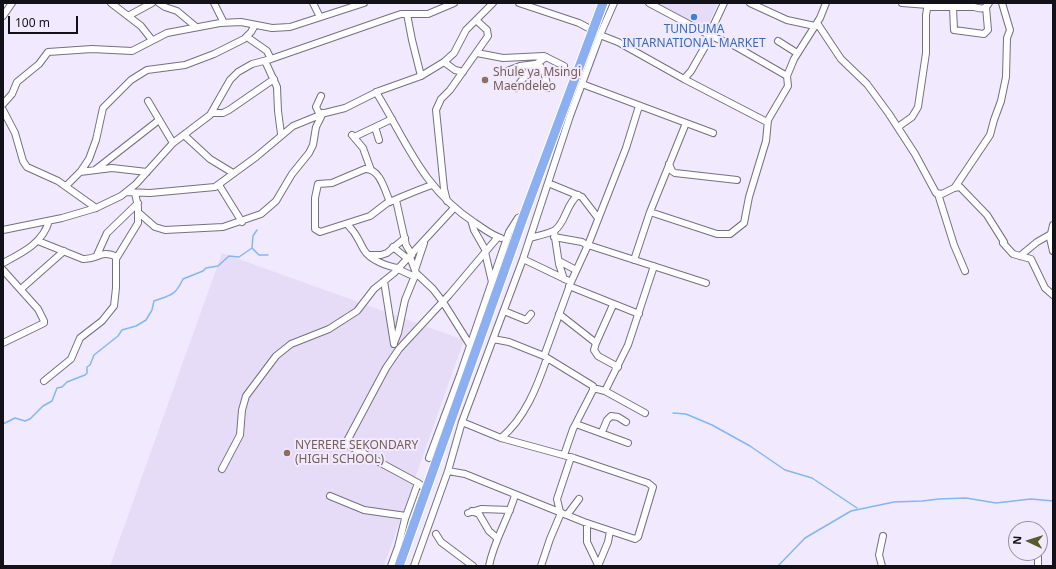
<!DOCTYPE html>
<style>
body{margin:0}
#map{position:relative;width:1056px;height:569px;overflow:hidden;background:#f1eafe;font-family:"Noto Sans",sans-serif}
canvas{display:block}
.frame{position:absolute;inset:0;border:4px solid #131118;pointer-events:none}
.north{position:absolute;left:1008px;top:521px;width:40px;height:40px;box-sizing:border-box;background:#f1eafe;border:1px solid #9893a2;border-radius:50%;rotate:274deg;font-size:11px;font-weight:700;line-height:16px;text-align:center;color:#131118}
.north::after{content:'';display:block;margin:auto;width:14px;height:18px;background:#565b29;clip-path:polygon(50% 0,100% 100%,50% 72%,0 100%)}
.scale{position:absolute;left:8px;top:16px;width:70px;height:18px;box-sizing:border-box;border:2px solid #131118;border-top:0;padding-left:5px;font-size:12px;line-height:14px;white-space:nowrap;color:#131118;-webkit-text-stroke:3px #f1eafe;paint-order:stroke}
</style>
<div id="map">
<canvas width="1056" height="569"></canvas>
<div class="frame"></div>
<div class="north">N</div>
<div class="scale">100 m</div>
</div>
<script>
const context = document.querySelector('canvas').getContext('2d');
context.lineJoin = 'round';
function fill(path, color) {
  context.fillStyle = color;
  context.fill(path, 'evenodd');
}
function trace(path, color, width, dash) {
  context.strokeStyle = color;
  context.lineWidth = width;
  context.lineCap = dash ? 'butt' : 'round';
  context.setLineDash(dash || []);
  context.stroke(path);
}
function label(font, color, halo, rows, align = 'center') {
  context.font = font + ' "Noto Sans",sans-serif';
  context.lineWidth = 4;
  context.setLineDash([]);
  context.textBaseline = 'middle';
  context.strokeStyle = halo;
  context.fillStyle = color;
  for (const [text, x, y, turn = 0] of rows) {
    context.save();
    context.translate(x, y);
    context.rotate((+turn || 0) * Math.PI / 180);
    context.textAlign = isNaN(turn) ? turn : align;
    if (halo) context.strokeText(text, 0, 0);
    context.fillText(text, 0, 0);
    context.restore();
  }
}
fill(new Path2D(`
 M649,3H718L705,32Z
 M222,253L464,340L384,566H110Z`), '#e6dcf7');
trace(new Path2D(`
 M257,230L253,236L252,248L259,255H268
 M673,413L686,414L712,425L750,446L785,470L812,478L857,508
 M3,424L15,418L25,421L30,419L43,406L52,401L57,388L62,387L67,382L85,375L87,373V367L90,365L94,355L118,336L122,330L136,326L146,320L152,310L154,301C171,295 175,296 183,279L203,271L206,268L218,266L229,256L239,257L252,248
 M778,566L805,538L851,511L894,502L922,501L939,499L966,498L996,503L1031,499L1053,501`), '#82b7f2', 1.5);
const minor = new Path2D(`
 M111,3L141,26L152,40
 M159,3L165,7L177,11L195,26
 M214,3L224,23
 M313,3L320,17
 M519,3L579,23L592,30
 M649,3L711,36L735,46L787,76
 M750,3L787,20L815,26
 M902,3L928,5
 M927,7H974C981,9 985,10 989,3
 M953,7L954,30L984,34L988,30L986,7
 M407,14L412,40L421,76
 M3,16L12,3
 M128,16L152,3
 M817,23L841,59L867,84L889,114L915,154L936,193L942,194L954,188L960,187L987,215L1004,242
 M600,35L618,42L684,79L767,122
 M709,35L724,3
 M247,37L267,51L271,59
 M778,41L797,53
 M477,53L503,58L544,56L564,66
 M265,61L277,87L278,111L281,134
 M444,62L455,70L463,72
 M538,63L544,72L548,88
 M502,73L520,66L535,64
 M684,79L691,71L711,36
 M582,84L713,133
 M516,88L531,68L546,57
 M376,92C407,142 422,188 475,223C483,228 491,235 501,238
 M148,101L173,143
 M3,104L12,94L17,82L39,64L48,52L92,49L132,51L167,33L220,23L241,22L272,28L290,27L364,3
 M3,110L15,133L23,161L27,167L58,181L96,208
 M212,113H223L229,110L274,79
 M320,115L316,107L321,96
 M375,127L379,140
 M898,127L912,117L918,107L926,53V15L928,3
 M184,135L210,159L233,173
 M352,135L363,148L371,170
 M354,137L392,119
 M669,164L672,171L675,173L737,180
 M95,170L159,120
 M80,172L112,168L147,172
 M548,183L582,197L598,218
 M219,185L242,222
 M66,186L81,171L89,159L96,140L103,108L131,80L147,70L185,65L214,54L244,39L251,32L255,25
 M955,187L990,135L994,120L1001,101L1006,77L1007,38L1010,30L1002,3
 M127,192L150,193L215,187L256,157L293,126L325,113L345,108L379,91L421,76L444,62L454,53L466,30L493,3
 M938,194L954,245L965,271
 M396,200L406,245L412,255
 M447,201L444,189L436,110L441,99L450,90L488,36L487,30L476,20
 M390,202C385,191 380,168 365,169L332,183L318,184L315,198V229L320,232L370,216L387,203C402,197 417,190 432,185
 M650,212L717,234H730L744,223L749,197L766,141L768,120L788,86L787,76L794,59L820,18L826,3
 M139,213L155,227L165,230L223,227L261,214L276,201L292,174L309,153L313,145L316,127L323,113
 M471,220L474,230L486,251
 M347,224C358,235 357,238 364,250C370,260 388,267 399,268
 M1053,225L1050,238L1053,251
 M3,230L62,218L96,208L121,196L136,184L173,143L210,115L230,80L238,72L252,64L271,59L392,17L401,14H428L454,3
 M554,231L559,264L564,279
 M554,237L582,242L588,246
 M530,238C534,237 552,232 555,230C566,222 566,204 578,195
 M38,241L83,259C97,260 101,249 117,257
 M1003,243L1013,254L1031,259L1045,288L1053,295
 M588,245L706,283
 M393,247L408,259
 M485,252L492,282
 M97,255L107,233L138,203
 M369,255H381L387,253L405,238
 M1020,256L1037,242L1051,234
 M410,257L416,273L433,289L443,302L470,345
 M523,259L571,282
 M634,260L650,212L686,123
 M559,261L576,270
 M3,263C22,253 43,243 49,221
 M398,269L415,277
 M3,270L38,309L44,321V323L3,343
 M415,270L424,243
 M384,281L394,344
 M569,286L639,314
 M21,289L64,251
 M613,305L596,343L594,350L598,356L618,367
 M504,311L526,320L531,314
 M559,314L596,343
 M493,339L509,342L544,356L593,386V390L573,429L564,455
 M394,343L398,333L405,300L416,273
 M544,356L571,282L588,245L626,148L639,106
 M44,381L71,359L80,338L102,321L114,306L116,288V259L138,223V207L135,193
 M593,388L605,391L645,413
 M605,391L628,345L654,266
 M576,424L628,443
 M602,432L607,420L611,416L618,417L626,422
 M501,438C525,418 537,387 547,358
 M347,441L386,368L399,349L449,295L498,237
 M344,443L418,483L426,489
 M429,458L460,375L509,232L518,218L524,215
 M222,469L240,435L242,410L246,396L276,356L291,344L329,329L357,311L374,289L394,273L454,208
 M448,471L465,474L584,522L635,539L638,537L653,487L648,483L574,458L501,438L462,422
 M330,496L364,510L406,516
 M472,511L479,514L489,531L497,538
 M560,512L557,499L571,457
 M468,513L481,509L510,510
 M567,515L579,499
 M587,523V542L598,565
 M436,534L441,542L473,566
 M1038,553V566
 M391,566L398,547L405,519L418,483
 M414,566L448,471L462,422L523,259L570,116L600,35L614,3
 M489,566C494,540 508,520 515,495
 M541,566L550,539L561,513
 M598,566L608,542L610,531
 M882,566L879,555L883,536`);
const highway = new Path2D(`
 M399,566L524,215L603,3`);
trace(minor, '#766f81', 8);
trace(highway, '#fff', 11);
trace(minor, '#fff', 6);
trace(highway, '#8baff0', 9);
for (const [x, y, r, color] of [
 [694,17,4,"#3f7fe0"],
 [485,80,4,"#8d6e63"],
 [287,453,4,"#8d6e63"]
]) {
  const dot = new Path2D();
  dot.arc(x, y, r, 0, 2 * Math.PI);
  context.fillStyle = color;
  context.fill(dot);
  trace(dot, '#f1eafe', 1.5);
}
label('12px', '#366cbe', '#f1eafe', [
 ["TUNDUMA",694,30],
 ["INTARNATIONAL MARKET",694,44]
]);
label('12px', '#785e54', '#f1eafe', [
 ["Shule ya Msingi",493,73],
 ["Maendeleo",493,87],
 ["NYERERE SEKONDARY",295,446],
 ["(HIGH SCHOOL)",295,460]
], 'left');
</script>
